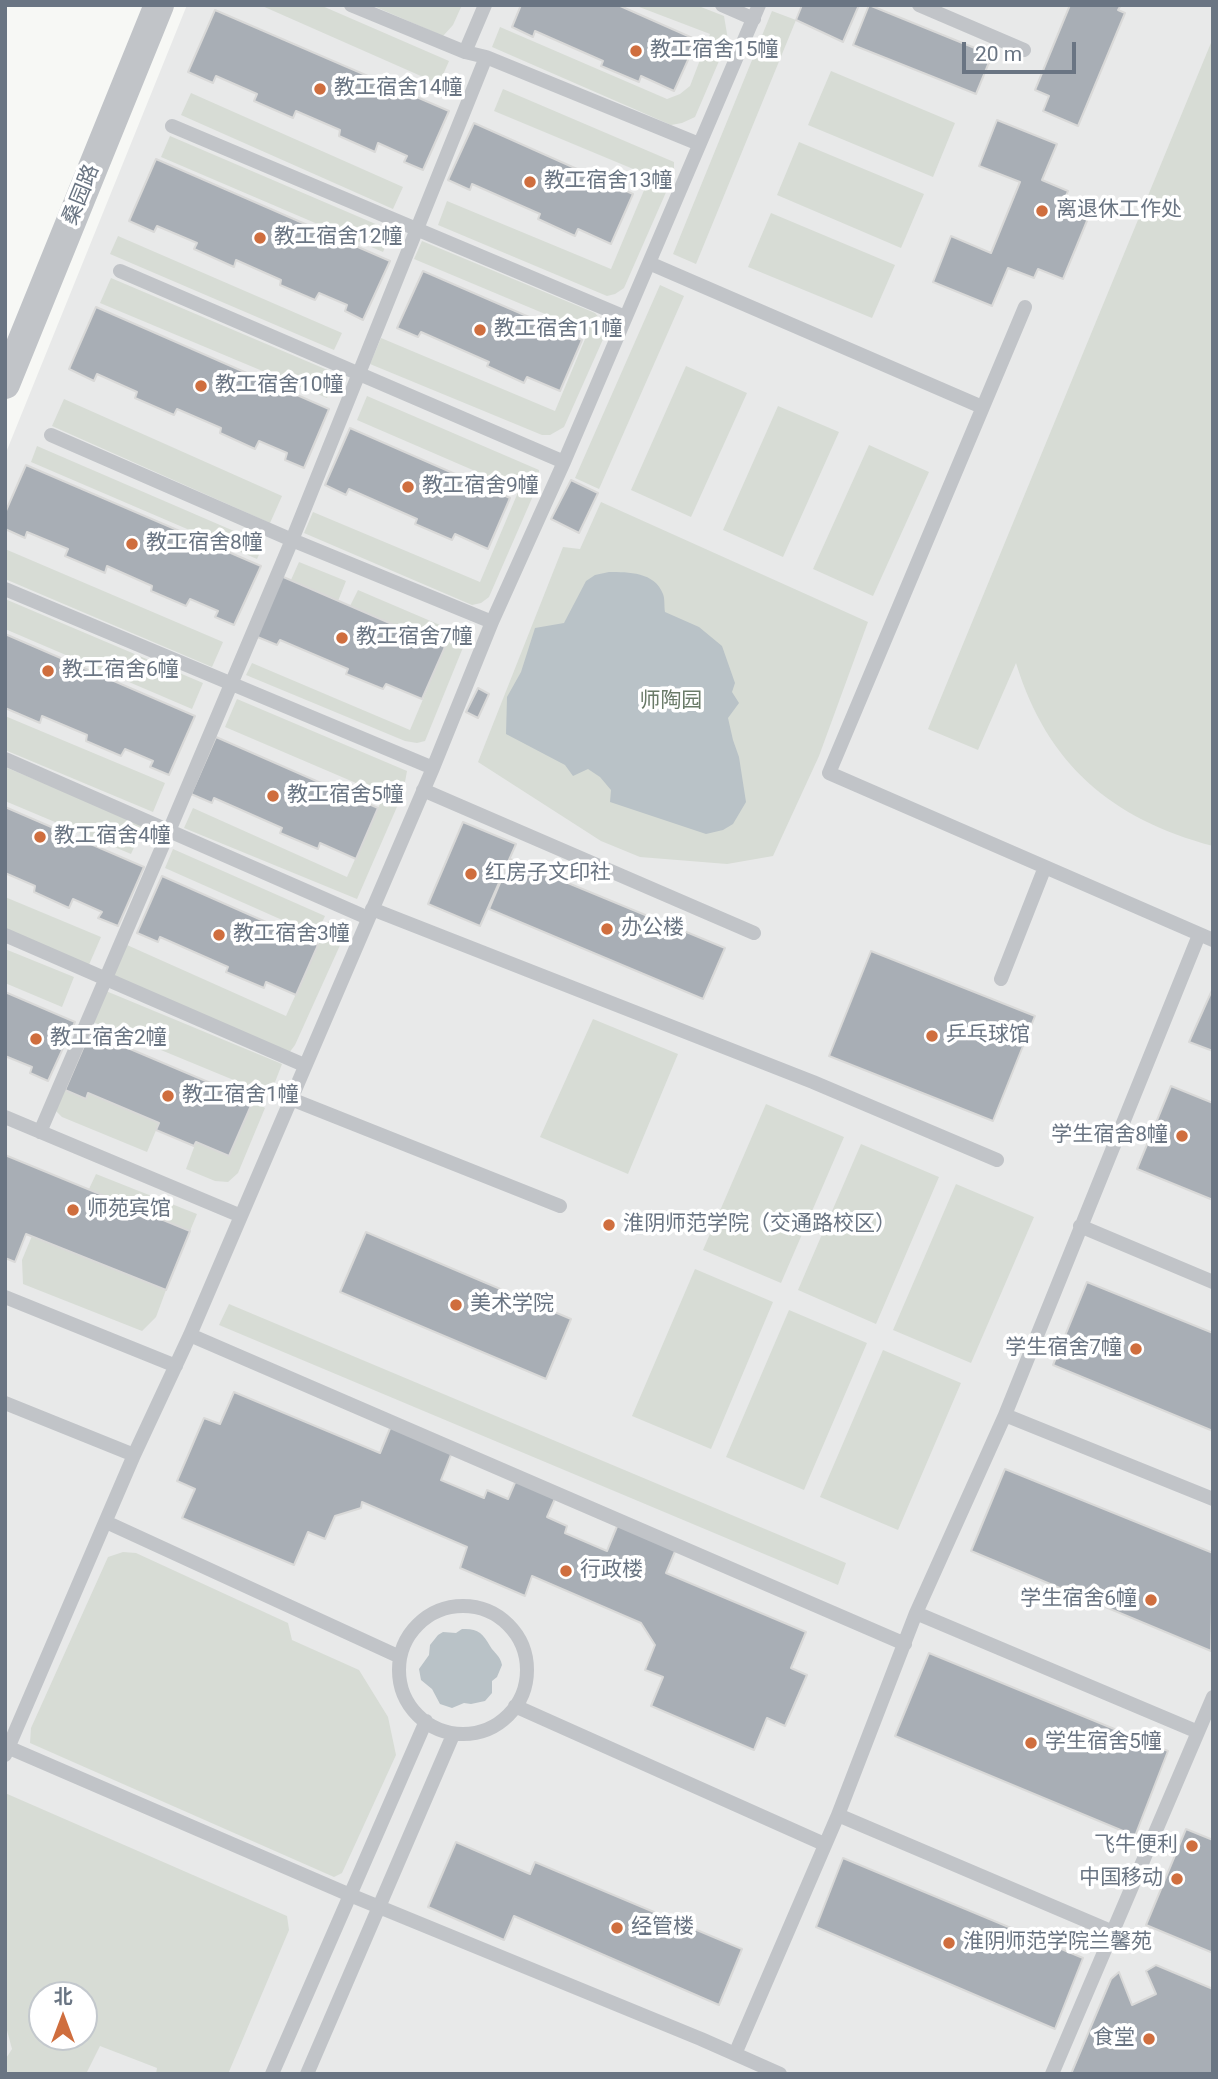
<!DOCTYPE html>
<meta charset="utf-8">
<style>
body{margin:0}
#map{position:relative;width:1218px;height:2079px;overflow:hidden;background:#f7f8f5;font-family:Roboto,"Noto Sans SC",sans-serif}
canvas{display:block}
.frame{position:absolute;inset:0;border:7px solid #6a7583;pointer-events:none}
.north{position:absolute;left:28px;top:1981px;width:70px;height:70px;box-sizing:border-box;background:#fff;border:2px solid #c3c8cd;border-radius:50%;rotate:0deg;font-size:19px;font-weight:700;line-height:28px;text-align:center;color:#6a7583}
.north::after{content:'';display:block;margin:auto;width:24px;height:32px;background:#cf6e3e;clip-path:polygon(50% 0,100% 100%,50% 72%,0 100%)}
.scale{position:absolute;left:962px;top:42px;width:114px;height:32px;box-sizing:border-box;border:4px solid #6a7583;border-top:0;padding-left:9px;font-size:21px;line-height:24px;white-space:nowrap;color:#6a7583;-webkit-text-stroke:5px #fff;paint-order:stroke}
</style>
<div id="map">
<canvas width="1218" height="2079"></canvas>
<div class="frame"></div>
<div class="north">北</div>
<div class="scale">20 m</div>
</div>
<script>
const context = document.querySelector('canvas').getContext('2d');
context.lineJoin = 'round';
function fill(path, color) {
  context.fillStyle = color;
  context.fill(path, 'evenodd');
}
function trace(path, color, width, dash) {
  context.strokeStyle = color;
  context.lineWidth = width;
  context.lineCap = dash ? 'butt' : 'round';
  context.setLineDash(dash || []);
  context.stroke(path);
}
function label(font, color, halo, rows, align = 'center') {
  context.font = font + ' Roboto,"Noto Sans SC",sans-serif';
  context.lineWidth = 7;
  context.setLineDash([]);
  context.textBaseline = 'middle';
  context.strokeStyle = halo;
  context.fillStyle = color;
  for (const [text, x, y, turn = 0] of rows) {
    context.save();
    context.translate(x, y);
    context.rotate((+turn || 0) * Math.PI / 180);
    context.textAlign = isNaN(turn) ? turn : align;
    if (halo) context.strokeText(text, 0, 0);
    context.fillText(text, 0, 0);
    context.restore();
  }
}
fill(new Path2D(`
 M187,5H1213V2074H5V455ZM42,1995H84V2037H42Z`), '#e8e9e9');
fill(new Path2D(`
 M260,5H320L449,61L439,84Z
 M371,5H462L453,25L443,36Z
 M634,5H696L724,16L728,40L695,117L682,123L671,125L492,47L500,27L667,99L680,94L690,86L710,34Z
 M772,11L796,20L696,264L673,254Z
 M1213,38V846C1111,819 1047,764 1016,663L978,750L928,729Z
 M831,71L955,123L933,177L808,125Z
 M503,89L674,162V174L624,288L615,294L607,296L438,225L447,201L611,269L650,176L494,111Z
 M191,93L403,187L393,209L181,115Z
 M170,136L392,231L383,252L161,157Z
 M799,142L924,194L901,248L777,195Z
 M771,213L895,265L872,318L748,267Z
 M118,236L342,333L334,350L110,254Z
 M422,241L595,313L608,328L564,427L550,435H542L370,364L381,338L555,411L588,332L414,259Z
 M111,278L337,374L327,398L100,303Z
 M660,285L684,296L599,489L575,478Z
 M686,366L747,393L691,517L631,490Z
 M367,396L539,470V482L489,597L481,603L472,605L304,533L313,512L480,582L519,490L357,420Z
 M64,399L282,496L270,523L52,426Z
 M778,406L839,432L783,557L723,530Z
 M869,445L929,472L873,596L813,569Z
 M37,446L264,544L257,559L31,462Z
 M601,502L868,622L819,756L773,856L727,864L640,857L601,841L478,762L563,547L580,549Z
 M5,549L223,642L212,667L5,579Z
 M299,562L346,581L338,601L291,580Z
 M358,590L461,634L464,645L425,741L417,743L405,741L246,675L252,663L410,730L445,647L350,606Z
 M5,599L203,683L192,709L5,629Z
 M237,699L407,771L403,793L357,899L184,828L193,808L347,877L384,795L225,727Z
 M5,716L165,783L153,812L5,750Z
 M5,767L144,825L131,854L5,801Z
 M173,849L325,916L316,935L165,868Z
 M5,897L101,937L88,967L5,932Z
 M329,921L343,927L346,932L295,1045L289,1053L113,975L127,945L286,1016Z
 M5,949L74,977L62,1007L5,983Z
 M106,991L282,1064L270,1095L93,1022Z
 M593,1019L678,1054L628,1174L540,1137Z
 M65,1090L85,1099L88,1093L159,1123L147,1152L62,1117L56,1111Z
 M253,1101L265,1108L238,1173L228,1182L215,1181L186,1169L196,1142L229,1156Z
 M766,1104L844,1137L781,1283L703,1250Z
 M861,1144L939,1177L876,1324L798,1290Z
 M96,1174L197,1214L190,1231L89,1189Z
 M956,1184L1034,1217L971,1363L893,1330Z
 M32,1236L166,1290L156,1317L142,1331L23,1284L22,1260Z
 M695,1269L773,1302L711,1449L632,1416Z
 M229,1304L846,1563L838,1585L219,1325Z
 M789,1310L867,1343L804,1490L726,1457Z
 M883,1350L961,1383L898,1530L820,1497Z
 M123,1552L136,1553L288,1623L292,1640L359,1670L388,1717L396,1755L342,1873L334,1877L30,1743L31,1728L108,1557Z
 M5,1793L287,1916L289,1930L228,2074H156L157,2068L100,2046L86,2074L5,2073V2060L12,2049L5,2023ZM42,1995H84V2037H42Z`), '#d7dcd5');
fill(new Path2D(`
 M609,572C628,572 655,572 663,594C665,599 664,606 665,612L699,627L722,646L735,683L732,692L739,703L728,718L733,740L739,757L746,802L733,824L723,830L706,834L610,802L611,790L600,777L588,769L573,776L565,765L506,734L507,697L521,672L535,628L564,623L586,581L595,575Z
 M462,1629C477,1628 483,1633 490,1646C494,1653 500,1655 502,1665L497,1677L492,1681V1693L485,1701L471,1704L464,1703L452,1708L440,1704L432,1689L421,1680L419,1669L429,1655L430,1645L438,1635L443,1632L456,1633Z`), '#b9c2c7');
const building = new Path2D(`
 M521,5H618L697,40L674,91L641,76L639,82L601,66L603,61L535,31L533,37L512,27Z
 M802,5H859L843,42L796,20Z
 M869,5L992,55L976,94L853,45Z
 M1070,5H1121L1118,10L1125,13L1078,126L1043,111L1049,96L1035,90Z
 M215,10L449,111L423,170L404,162L407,156L378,143L375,152L339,136L340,130L296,111L293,118L254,101L257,94L216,76L213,83L188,72Z
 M997,120L1057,144L1042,180L1068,191L1062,206L1089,216L1063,279L1038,269L1034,278L1008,268L992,306L933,282L951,236L991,253L1020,182L979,166Z
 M474,123L633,194L611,244L578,229L575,236L538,219L540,214L472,184L470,190L448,180Z
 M156,159L390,261L363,320L345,311L347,305L319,293L315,300L280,285L281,280L236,260L234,267L194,249L197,243L157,226L154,232L129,221Z
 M423,271L582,340L560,391L527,377L524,383L487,366L489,362L421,332L418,337L397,328Z
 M96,307L329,409L304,468L285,460L287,453L259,441L255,449L220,433L221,428L177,409L174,415L135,398L137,392L97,374L94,381L69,369Z
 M350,428L510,498L488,549L455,534L452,540L415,524L417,519L349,489L346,495L325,485Z
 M26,465L261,566L234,625L215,617L218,611L190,599L186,606L151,591L152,586L107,566L105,573L65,556L68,549L27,532L25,538L5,529V513Z
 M571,480L598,493L579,533L551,519Z
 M281,576L445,647L422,699L386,684L383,689L346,674L348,669L280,640L277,645L255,636Z
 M5,634L195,716L169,775L150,767L153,761L125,749L121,756L86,741L87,735L42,716L40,723L5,708Z
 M478,688L489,694L478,718L466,712Z
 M216,737L378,808L356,859L320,843L318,849L280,833L282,828L214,798L212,803L191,794Z
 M5,807L144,867L118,926L98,918L102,912L73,899L69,908L34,892L35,886L5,873Z
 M463,822L516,844L480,926L428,904Z
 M510,859L725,948L703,999L489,909Z
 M162,876L318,945L296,995L266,982L264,988L226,972L228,967L160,937L158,942L137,933Z
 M871,951L1035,1016L993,1121L829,1056Z
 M1213,988V1051L1189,1042Z
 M5,992L75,1022L48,1081L30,1073L32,1067L5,1056Z
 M90,1032L253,1101L229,1156L196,1142L194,1146L156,1130L159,1123L88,1093L86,1099L65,1090Z
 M1171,1086L1213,1103V1200L1137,1169Z
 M5,1155L190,1231L166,1290L26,1234L15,1262L5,1258Z
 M366,1232L571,1319L546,1379L340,1292Z
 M1087,1282L1213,1333V1431L1053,1365Z
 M234,1392L380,1453L391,1426L452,1452L441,1480L484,1498L487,1490L508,1499L517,1478L557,1494L547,1517L567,1526L565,1533L607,1551L618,1524L676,1549L666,1573L806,1632L791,1668L807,1675L785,1726L767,1718L754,1750L651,1706L663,1677L645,1670L655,1645L641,1623L532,1576L525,1596L460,1568L467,1547L362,1502L361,1508L335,1516L325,1539L308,1532L294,1565L182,1518L195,1489L177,1481L204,1418L220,1424Z
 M1005,1469L1213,1553L1211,1651L971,1551Z
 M929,1653L1168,1751L1135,1836L895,1736Z
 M1186,1829L1213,1840V1953L1146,1925Z
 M456,1842L530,1874L535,1862L742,1949L719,2005L514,1916L504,1940L428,1907Z
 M843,1858L1083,1958L1055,2029L816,1927Z
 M1156,1965L1213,1989V2074H1071L1111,1979L1119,1972L1132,2005L1156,1994L1146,1971Z`);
fill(building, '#a8aeb5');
trace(building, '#d9d9d8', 2);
trace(new Path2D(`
 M351,5L465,52L486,57L699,144
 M722,5L754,19
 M919,5L1024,50
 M465,52L485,5
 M172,126L625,317
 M649,263L982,407
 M120,271L564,462
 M1025,307L829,773L1213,940
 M51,435L292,540L492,622
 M5,589L433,768
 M5,759L368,918
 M423,790L754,933
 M372,909L813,1082L997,1160
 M5,935L304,1065
 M1001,979L1045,867
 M291,1099L560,1206
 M5,1117L241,1216
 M40,1132L169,831L292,540L486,57
 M1080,1226L1213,1282
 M5,1297L176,1366
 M190,1335L905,1644
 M5,1403L134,1455
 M1005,1415L1213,1499
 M106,1522L400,1657
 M399 1670a64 64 0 1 1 128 0a64 64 0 1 1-128 0Z
 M916,1613L1198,1732
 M515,1706L824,1844
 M5,1746L350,1895L701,2039L780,2074
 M5,1755L134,1455L190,1335L433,768L492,622L564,462L759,5
 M838,1815L1113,1932
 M735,2054L838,1815L916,1613L1005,1415L1199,935
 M272,2074L426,1721
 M307,2074L453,1735
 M1052,2074L1213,1697`), '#c1c4c8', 14);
trace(new Path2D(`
 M5,384L159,5`), '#c1c4c8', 30);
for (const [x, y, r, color] of [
 [636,51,7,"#cf6e3e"],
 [320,89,7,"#cf6e3e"],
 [530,182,7,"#cf6e3e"],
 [1042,211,7,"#cf6e3e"],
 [260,238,7,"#cf6e3e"],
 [480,330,7,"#cf6e3e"],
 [201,386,7,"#cf6e3e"],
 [408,487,7,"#cf6e3e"],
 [132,544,7,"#cf6e3e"],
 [342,638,7,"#cf6e3e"],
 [48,671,7,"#cf6e3e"],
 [273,796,7,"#cf6e3e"],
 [40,837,7,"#cf6e3e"],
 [471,874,7,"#cf6e3e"],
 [607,929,7,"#cf6e3e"],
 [219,935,7,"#cf6e3e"],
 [932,1036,7,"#cf6e3e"],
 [36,1039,7,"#cf6e3e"],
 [168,1096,7,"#cf6e3e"],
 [1182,1136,7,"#cf6e3e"],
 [73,1210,7,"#cf6e3e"],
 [609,1225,7,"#cf6e3e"],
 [456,1305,7,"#cf6e3e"],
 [1136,1349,7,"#cf6e3e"],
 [566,1571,7,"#cf6e3e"],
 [1151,1600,7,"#cf6e3e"],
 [1031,1743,7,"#cf6e3e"],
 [1192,1846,7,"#cf6e3e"],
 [1177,1879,7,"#cf6e3e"],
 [617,1928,7,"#cf6e3e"],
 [949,1943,7,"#cf6e3e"],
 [1149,2039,7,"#cf6e3e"]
]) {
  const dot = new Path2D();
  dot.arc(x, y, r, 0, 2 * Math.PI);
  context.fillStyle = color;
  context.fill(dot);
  trace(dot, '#fff', 2.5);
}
label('21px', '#6a7583', '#fff', [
 ["教工宿舍15幢",650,51],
 ["教工宿舍14幢",334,89],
 ["教工宿舍13幢",544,182],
 ["离退休工作处",1056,211],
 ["教工宿舍12幢",274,238],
 ["教工宿舍11幢",494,330],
 ["教工宿舍10幢",215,386],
 ["教工宿舍9幢",422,487],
 ["教工宿舍8幢",146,544],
 ["教工宿舍7幢",356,638],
 ["教工宿舍6幢",62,671],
 ["教工宿舍5幢",287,796],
 ["教工宿舍4幢",54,837],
 ["红房子文印社",485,874],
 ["办公楼",621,929],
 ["教工宿舍3幢",233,935],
 ["乒乓球馆",946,1036],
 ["教工宿舍2幢",50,1039],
 ["教工宿舍1幢",182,1096],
 ["学生宿舍8幢",1168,1136,"right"],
 ["师苑宾馆",87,1210],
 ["淮阴师范学院（交通路校区）",623,1225],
 ["美术学院",470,1305],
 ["学生宿舍7幢",1122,1349,"right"],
 ["行政楼",580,1571],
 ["学生宿舍6幢",1137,1600,"right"],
 ["学生宿舍5幢",1045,1743],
 ["飞牛便利",1178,1846,"right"],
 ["中国移动",1163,1879,"right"],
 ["经管楼",631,1928],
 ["淮阴师范学院兰馨苑",963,1943],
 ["食堂",1135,2039,"right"]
], 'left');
label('21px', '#6a7583', '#fff', [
 ["桑园路",82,195,-68]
]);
label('21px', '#6a7b68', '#fff', [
 ["师陶园",671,702]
]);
</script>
